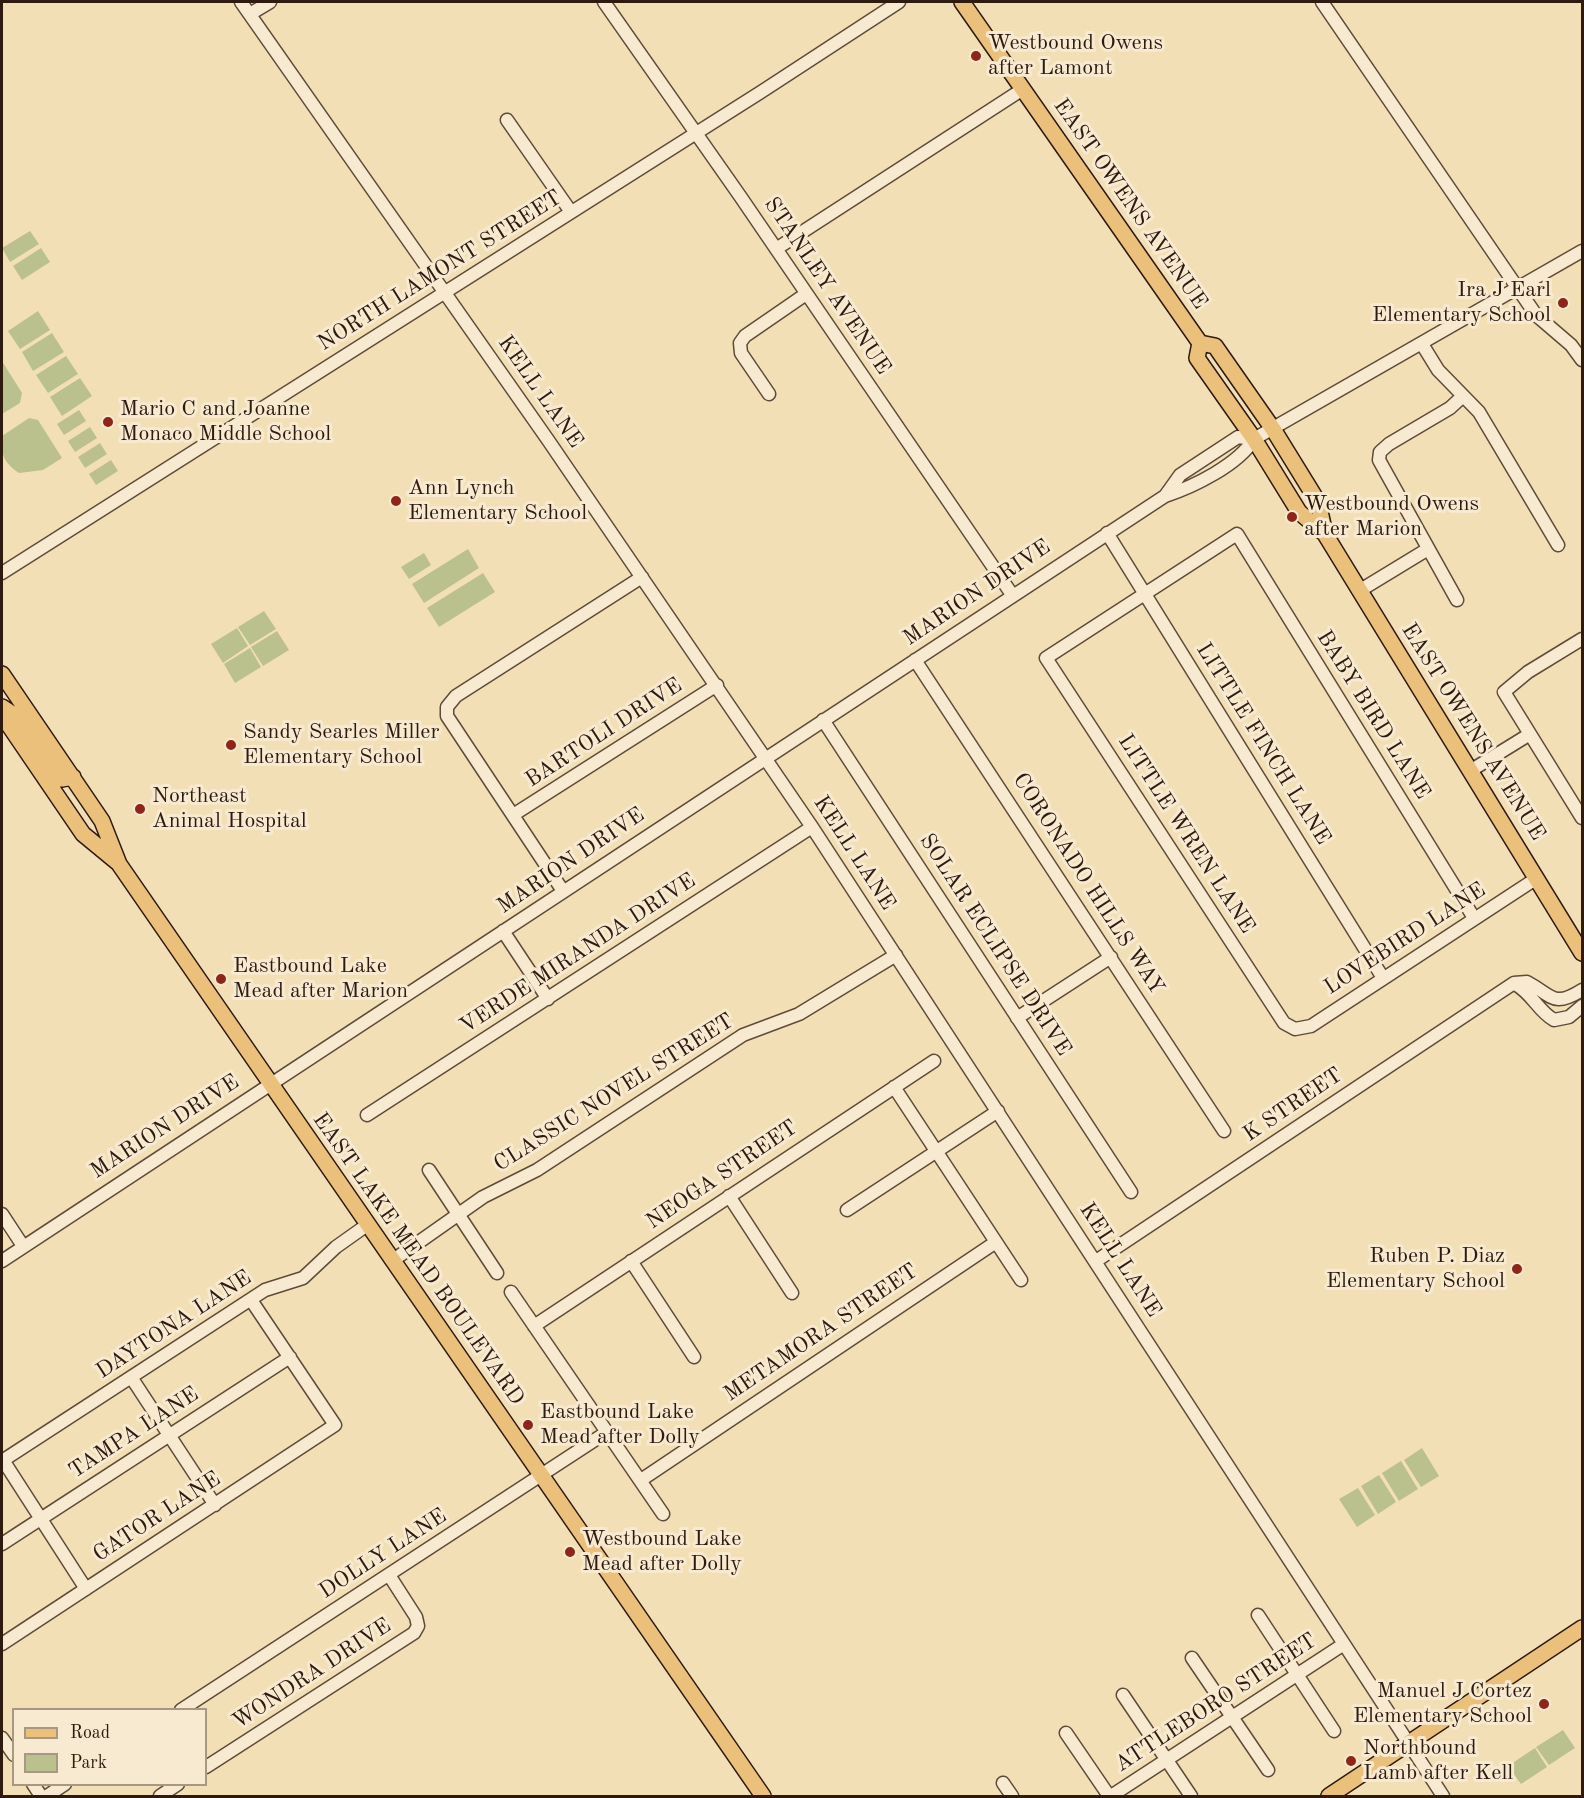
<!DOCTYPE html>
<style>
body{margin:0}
#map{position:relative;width:1584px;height:1798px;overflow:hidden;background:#f3dfb6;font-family:"Old Standard TT",serif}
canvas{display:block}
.frame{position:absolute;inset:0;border:3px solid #2e1a0f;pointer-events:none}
.legend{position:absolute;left:12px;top:1708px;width:195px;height:78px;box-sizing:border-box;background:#f7ead0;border:2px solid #a79783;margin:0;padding:8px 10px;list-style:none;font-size:18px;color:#2e1a0f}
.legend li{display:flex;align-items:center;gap:12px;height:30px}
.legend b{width:30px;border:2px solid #a79783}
</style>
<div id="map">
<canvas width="1584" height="1798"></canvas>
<div class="frame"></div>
<ul class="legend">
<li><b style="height:8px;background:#eac07b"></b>Road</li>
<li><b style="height:16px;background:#bbc18d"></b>Park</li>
</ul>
</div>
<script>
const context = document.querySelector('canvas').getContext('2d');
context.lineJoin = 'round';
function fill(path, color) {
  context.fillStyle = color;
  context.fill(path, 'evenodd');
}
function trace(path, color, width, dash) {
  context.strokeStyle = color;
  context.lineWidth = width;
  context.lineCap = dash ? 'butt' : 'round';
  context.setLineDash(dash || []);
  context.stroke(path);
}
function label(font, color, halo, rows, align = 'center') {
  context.font = font + ' "Old Standard TT",serif';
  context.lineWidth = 6;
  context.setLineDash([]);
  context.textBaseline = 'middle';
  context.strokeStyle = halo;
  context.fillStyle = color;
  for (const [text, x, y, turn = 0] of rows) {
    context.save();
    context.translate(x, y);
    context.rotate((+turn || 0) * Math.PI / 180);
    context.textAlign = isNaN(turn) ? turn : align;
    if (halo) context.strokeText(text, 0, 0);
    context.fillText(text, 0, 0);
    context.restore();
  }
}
fill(new Path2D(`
 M30,231L39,244L10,262L2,248Z
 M41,248L50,262L22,280L13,266Z
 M38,311L50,330L20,349L8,331Z
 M52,333L64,352L33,371L22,352Z
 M66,356L78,374L48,393L36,375Z
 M2,361L22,393L20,403L2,414Z
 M80,378L92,396L62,416L50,397Z
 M79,410L86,421L64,435L57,424Z
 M29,418L38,420L62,458L43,470L19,473C3,462 1,454 2,436Z
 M90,427L97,438L75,452L68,441Z
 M100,443L107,454L85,468L78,457Z
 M111,460L118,471L96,485L89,474Z
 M468,549L479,568L424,603L412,584Z
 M424,553L431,565L409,579L401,567Z
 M483,573L495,592L439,627L427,608Z
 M264,611L276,629L250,645L238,627Z
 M237,628L248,646L223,663L211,644Z
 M277,631L289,650L263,666L251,647Z
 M250,648L261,667L235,683L224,664Z
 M1422,1448L1439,1476L1421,1487L1404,1460Z
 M1401,1461L1418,1489L1399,1501L1382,1473Z
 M1379,1475L1396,1502L1378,1514L1361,1486Z
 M1358,1488L1375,1515L1357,1527L1339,1499Z
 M1563,1730L1575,1748L1549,1765L1536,1747Z
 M1535,1748L1547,1767L1521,1784L1508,1766Z`), '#bbc18d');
const minor = new Path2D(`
 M241,2L548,440L812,827L1443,1796
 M604,2L740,196L1013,596
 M1322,2L1536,315L1571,345L1582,360
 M250,14L270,2
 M507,120L571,212
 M776,249L1023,89
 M1422,344L1438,370L1479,412L1558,545
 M769,394L741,353L740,343L745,336L806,294
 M1165,496L1180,475L1238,437L1254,439
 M1107,533L1383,978
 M2,573L761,92L899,2
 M1359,591L1428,549
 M1457,600L1379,460L1380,452L1389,444L1450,408L1463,396
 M1582,639L1528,672L1504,692L1582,818
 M915,660L1224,1131
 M823,720L1131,1192
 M1470,771L1530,734
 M513,815L717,685
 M563,891L447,716V707L456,696L642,577
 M1474,918L1237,534L1046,658L1284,1023L1295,1029L1311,1026L1537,878
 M503,931L548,999
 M1515,984C1532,993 1538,1011 1554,1020L1569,1017L1582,1006
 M1017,1018L1111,957
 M894,1087L1021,1280
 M367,1115L812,827
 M429,1170L497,1273
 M729,1196L792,1293
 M847,1210L998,1111
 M2,1214L23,1246
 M2,1261L1165,496C1193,487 1238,465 1254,439L1582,251
 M392,1261L483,1197L537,1170L743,1035L799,1014L896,955
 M631,1261L694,1357
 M1096,1261L1514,983L1527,982C1553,996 1553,1008 1582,990
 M511,1292L663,1514
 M534,1326L934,1061
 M131,1377L215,1505
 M3,1460L86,1589
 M2,1461L265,1290L303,1278L336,1247L367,1225
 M641,1480L996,1242
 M2,1544L290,1357
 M1258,1615L1334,1731
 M2,1644L335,1425L251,1300
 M1192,1658L1268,1770
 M1123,1695L1191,1796
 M181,1710L607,1432
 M1066,1733L1109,1796
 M2,1738L14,1755
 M206,1767L414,1633L418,1626L416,1617L389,1575
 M1003,1783L1012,1796
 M33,1784L41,1796
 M47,1796L65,1784
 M160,1796L178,1784
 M1111,1796L1344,1644`);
const major = new Path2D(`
 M962,2L1200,343L1197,358L1254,439L1299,512L1325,534
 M1200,343L1215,346L1273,429L1318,502L1325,534L1582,953
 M2,674L102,821L119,864L763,1796
 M2,707L17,717L62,779L73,777
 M2,715L83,834L117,862
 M1329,1796L1582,1628`);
trace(minor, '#5f4b39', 15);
trace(major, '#2e1a0f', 18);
trace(minor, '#f7ead0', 12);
trace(major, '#eac07b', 15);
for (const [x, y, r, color] of [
 [976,56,6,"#8f2418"],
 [1563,303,6,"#8f2418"],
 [108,422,6,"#8f2418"],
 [396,501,6,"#8f2418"],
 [1292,517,6,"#8f2418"],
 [231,745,6,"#8f2418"],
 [140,809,6,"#8f2418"],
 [221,979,6,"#8f2418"],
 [1517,1269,6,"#8f2418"],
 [528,1425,6,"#8f2418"],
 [570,1552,6,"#8f2418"],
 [1544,1704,6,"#8f2418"],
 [1351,1761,6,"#8f2418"]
]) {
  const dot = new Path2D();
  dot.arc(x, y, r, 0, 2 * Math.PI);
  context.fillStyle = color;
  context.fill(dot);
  trace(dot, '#f7ead0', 2);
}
label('22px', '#2e1a0f', '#f7ead0', [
 ["Westbound Owens",988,43],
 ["after Lamont",988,68],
 ["Ira J Earl",1551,290,"right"],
 ["Elementary School",1551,315,"right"],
 ["Mario C and Joanne",120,409],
 ["Monaco Middle School",120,434],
 ["Ann Lynch",408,488],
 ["Elementary School",408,513],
 ["Westbound Owens",1304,504],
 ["after Marion",1304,529],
 ["Sandy Searles Miller",243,732],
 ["Elementary School",243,757],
 ["Northeast",152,796],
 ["Animal Hospital",152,821],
 ["Eastbound Lake",233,966],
 ["Mead after Marion",233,991],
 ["Ruben P. Diaz",1505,1256,"right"],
 ["Elementary School",1505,1281,"right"],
 ["Eastbound Lake",540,1412],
 ["Mead after Dolly",540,1437],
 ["Westbound Lake",582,1539],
 ["Mead after Dolly",582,1564],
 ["Manuel J Cortez",1532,1691,"right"],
 ["Elementary School",1532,1716,"right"],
 ["Northbound",1363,1748],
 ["Lamb after Kell",1363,1773]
], 'left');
label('22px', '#2e1a0f', '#f7ead0', [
 ["EAST OWENS AVENUE",1130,204,55],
 ["NORTH LAMONT STREET",440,271,-32],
 ["STANLEY AVENUE",827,286,56],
 ["KELL LANE",540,392,55],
 ["MARION DRIVE",977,593,-34],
 ["BABY BIRD LANE",1373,715,58],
 ["EAST OWENS AVENUE",1473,732,58],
 ["BARTOLI DRIVE",604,733,-33],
 ["LITTLE FINCH LANE",1263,744,58],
 ["LITTLE WREN LANE",1186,834,57],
 ["KELL LANE",854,853,57],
 ["MARION DRIVE",571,861,-34],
 ["CORONADO HILLS WAY",1088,884,57],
 ["LOVEBIRD LANE",1405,939,-33],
 ["SOLAR ECLIPSE DRIVE",995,945,57],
 ["VERDE MIRANDA DRIVE",578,954,-33],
 ["CLASSIC NOVEL STREET",614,1093,-32],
 ["K STREET",1293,1105,-34],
 ["MARION DRIVE",165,1127,-33],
 ["NEOGA STREET",722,1175,-34],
 ["EAST LAKE MEAD BOULEVARD",418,1259,55],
 ["KELL LANE",1120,1260,57],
 ["DAYTONA LANE",174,1325,-33],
 ["METAMORA STREET",821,1333,-34],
 ["TAMPA LANE",134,1433,-33],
 ["GATOR LANE",157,1517,-33],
 ["DOLLY LANE",383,1554,-33],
 ["WONDRA DRIVE",312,1674,-33],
 ["ATTLEBORO STREET",1216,1703,-33]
]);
</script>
